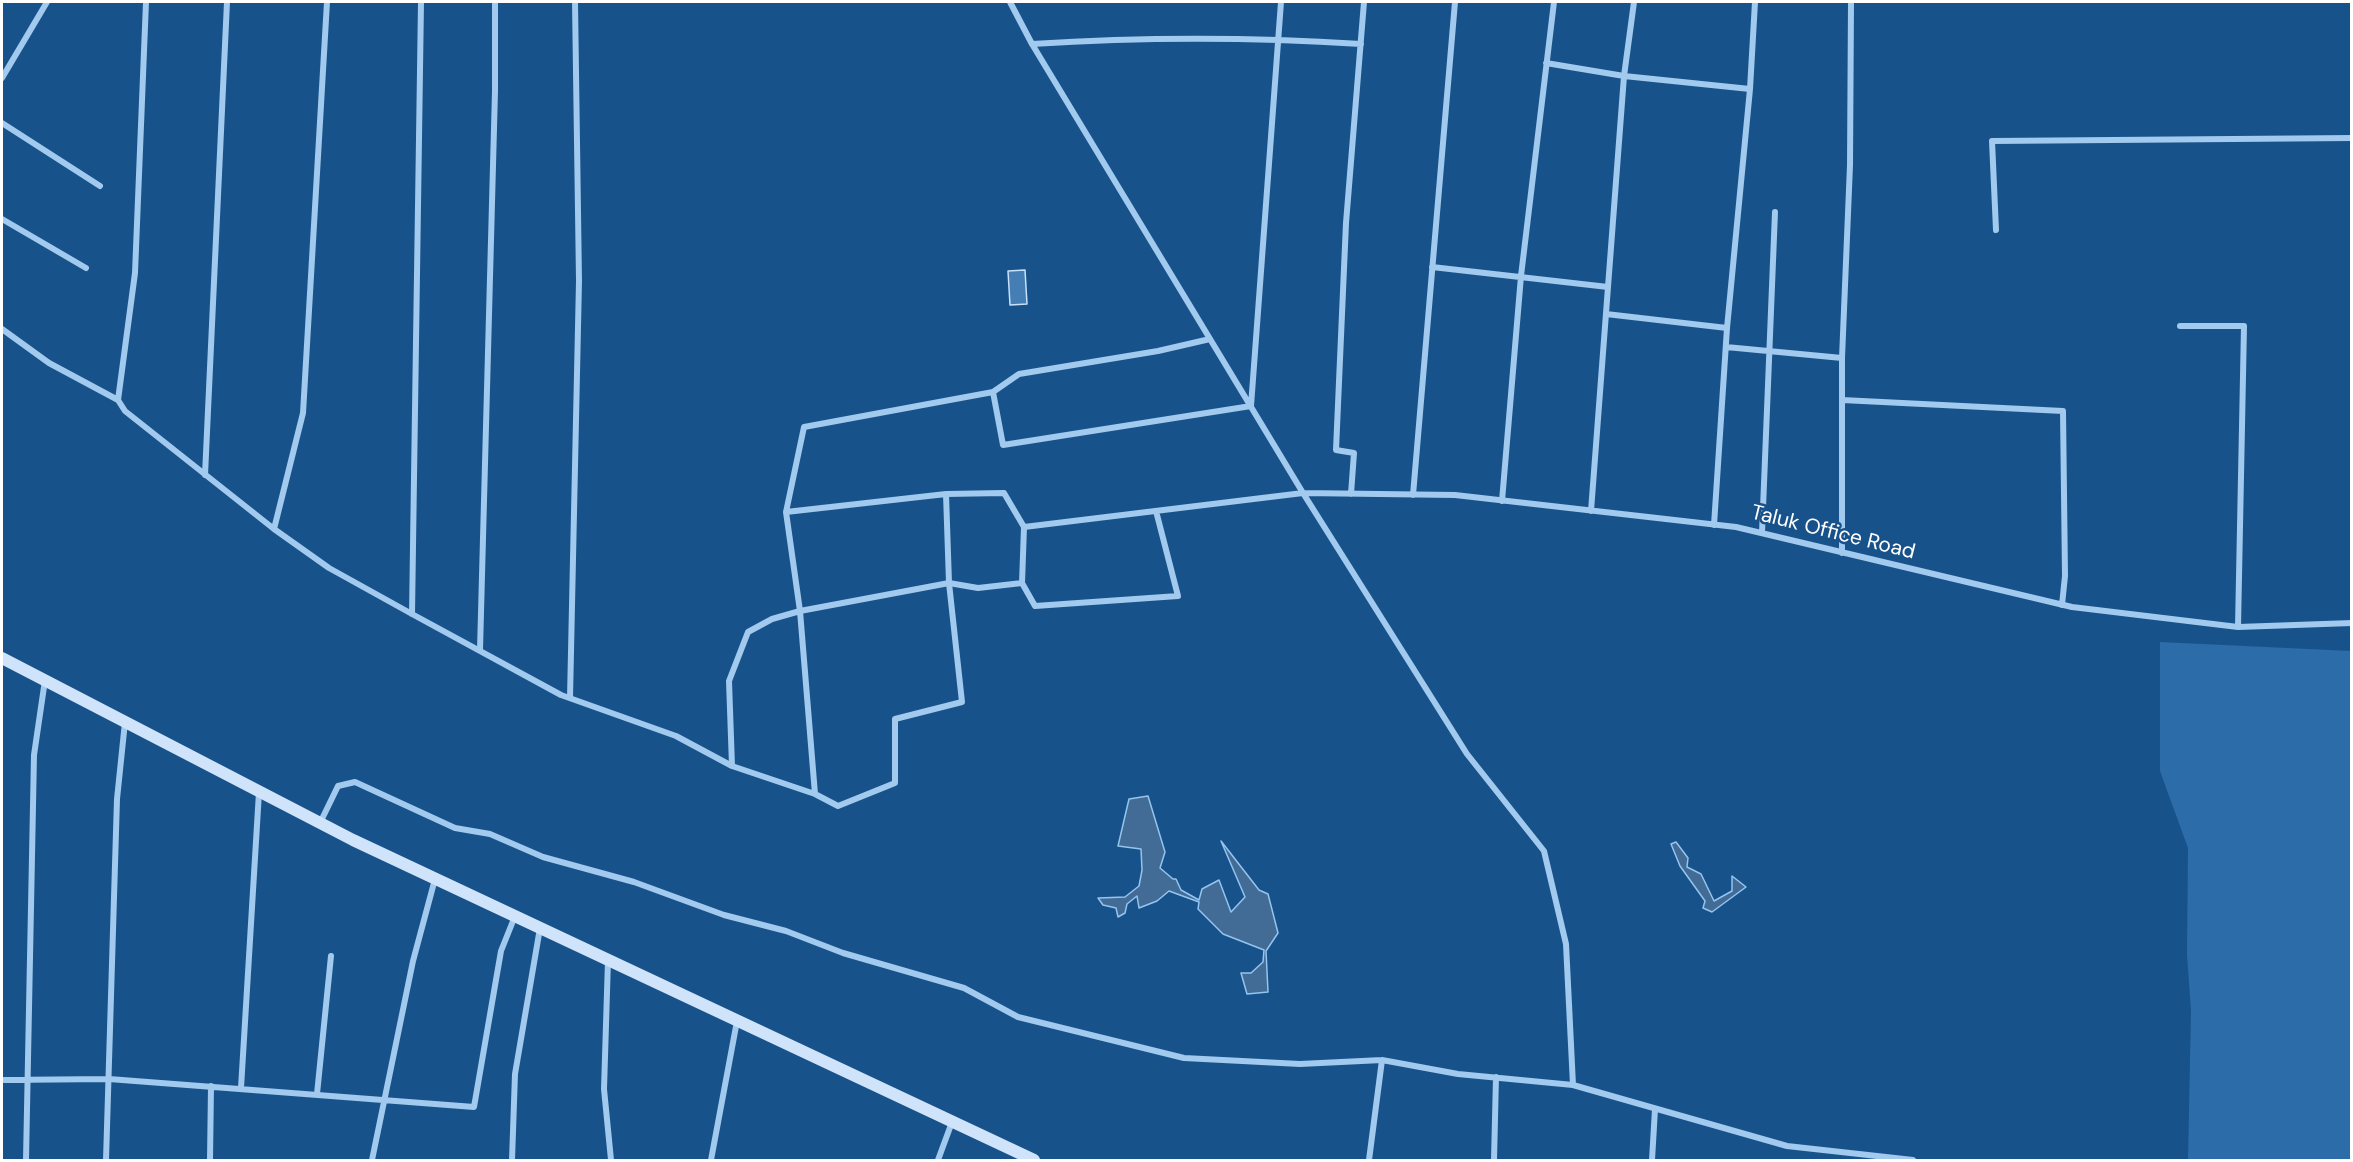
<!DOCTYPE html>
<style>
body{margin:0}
#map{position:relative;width:2353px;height:1162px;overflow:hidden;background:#18528a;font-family:"DM Sans",sans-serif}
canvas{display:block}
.frame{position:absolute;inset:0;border:3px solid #fff;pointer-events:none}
</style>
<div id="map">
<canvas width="2353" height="1162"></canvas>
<div class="frame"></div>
</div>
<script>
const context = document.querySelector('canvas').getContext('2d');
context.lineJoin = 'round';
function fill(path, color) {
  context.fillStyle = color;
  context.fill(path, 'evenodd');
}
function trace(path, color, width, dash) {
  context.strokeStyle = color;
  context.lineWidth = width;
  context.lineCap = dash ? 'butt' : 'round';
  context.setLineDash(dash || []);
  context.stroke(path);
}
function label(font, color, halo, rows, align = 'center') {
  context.font = font + ' "DM Sans",sans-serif';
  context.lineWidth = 5;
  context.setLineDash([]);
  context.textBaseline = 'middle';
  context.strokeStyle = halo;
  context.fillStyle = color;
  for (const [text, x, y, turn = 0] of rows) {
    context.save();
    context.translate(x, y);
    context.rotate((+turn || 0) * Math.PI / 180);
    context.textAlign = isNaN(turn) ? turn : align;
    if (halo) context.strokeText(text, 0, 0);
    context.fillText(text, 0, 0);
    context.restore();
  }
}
fill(new Path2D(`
 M2160,642L2351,651V1160H2188L2191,1010L2187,955L2188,848L2160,771Z`), '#2b6ca9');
const water = new Path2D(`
 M1148,796L1165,852L1160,868L1173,879H1176L1181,890L1199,900L1202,889L1219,880L1231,912L1245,897L1221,841L1259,890L1268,894L1278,933L1266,951L1268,992L1247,994L1241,973H1251L1263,962L1264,950L1223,934L1198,909L1199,902L1169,891L1157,901L1139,908L1137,896L1127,904L1125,913L1118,917L1116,908L1103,905L1098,898L1125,897L1139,886L1142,870L1141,849L1118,846L1129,799Z
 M1676,842L1688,858L1687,867L1701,874L1714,901L1732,891V876L1746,887L1712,912L1703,908L1705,901L1680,866L1671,844Z`);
fill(water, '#426c95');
trace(water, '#94c5f0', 1.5);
const building = new Path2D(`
 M1025,270L1027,304L1010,305L1008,271Z`);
fill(building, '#457eb5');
trace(building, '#c7e2fa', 1.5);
trace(new Path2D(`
 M1010,2L1032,44L1303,493L1467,754L1544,851L1566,944L1573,1085
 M1032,44C1142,37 1251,37 1361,44
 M1546,63L1624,76L1750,89
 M2,78L47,2
 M2,123L100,186
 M2,219L86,268
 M1996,230L1992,141L2352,138
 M1432,267L1608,287
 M1606,314L1727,328
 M2180,326H2244L2238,627
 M2,329L49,363L118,400L125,411L274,529L329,568L412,614L561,695L676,736L732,766L815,794L838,806L895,783V719L962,702L949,583L946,494L786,512L800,611L815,794
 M1726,347L1842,358V553
 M1842,358L1850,165L1851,2
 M993,392L1019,374L1158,351L1210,339
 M118,400L135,273L146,2
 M1842,400L2063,411L2065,576L2062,605
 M205,475L227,2
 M946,494L1004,493L1024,527
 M1351,494L1354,453L1336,450L1346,223L1364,2
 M1413,495L1455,2
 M1502,501L1521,276L1554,2
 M1591,511L1624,76L1634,2
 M786,512L804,427L993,392L1003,445L1251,406L1281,2
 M1714,525L1727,328L1750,89L1755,2
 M274,529L303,413L327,2
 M1762,533L1775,212
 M1022,583L1035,606L1178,596L1156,511
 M412,614L421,2
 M480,650L495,91V2
 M570,698L579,281L575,2
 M732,766L729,681L748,632L772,619L800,611L949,583L978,588L1022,583L1024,527L1303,493L1455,495L1736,527L2072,607L2238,627L2352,623
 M320,823L338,786L355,782L455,828L490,834L543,857L634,882L724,915L786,931L843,953L964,988L1018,1017L1184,1058L1300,1064L1382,1060L1458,1074L1573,1085L1787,1146L1913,1160
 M608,960L604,1089L611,1160
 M2,1080L109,1079L474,1107L501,951L515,916
 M241,1088L259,792
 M317,1094L331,956
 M26,1160L34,755L45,680
 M106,1160L117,799L125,722
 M210,1160L211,1086
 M372,1160L413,961L435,879
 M512,1160L515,1074L540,928
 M711,1160L737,1021
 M938,1160L952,1122
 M1369,1160L1382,1060
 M1494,1160L1496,1077
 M1652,1160L1655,1109`), '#a2c9ee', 6);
trace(new Path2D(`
 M2,658L353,840L1034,1160`), '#cfe4fa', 12);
label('21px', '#fff', '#18528a', [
 ["Taluk Office Road",1833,533,14]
]);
</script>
